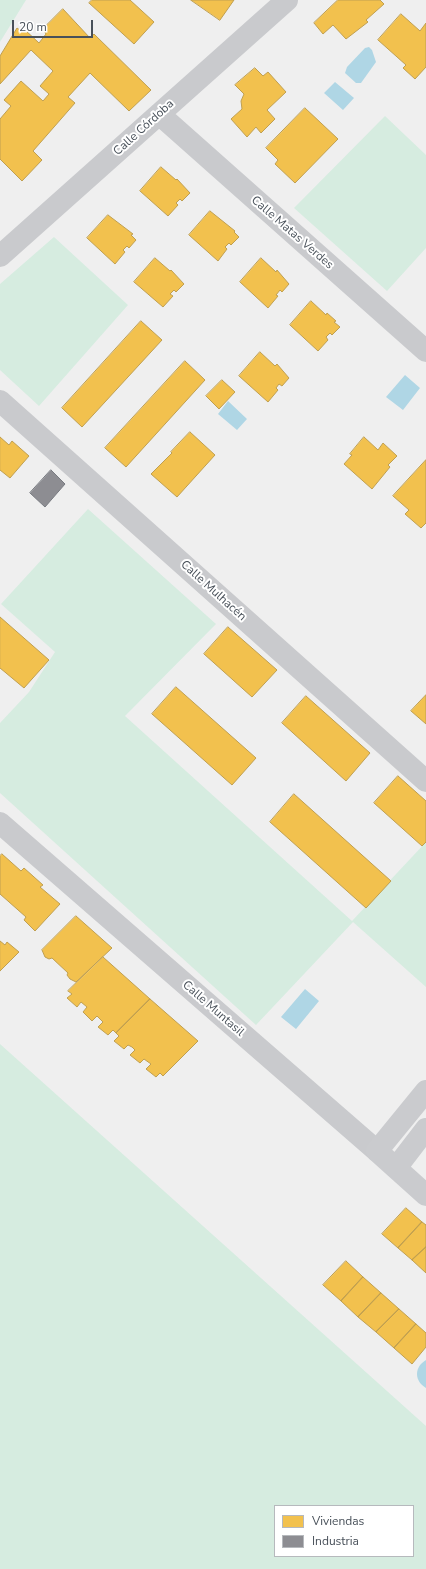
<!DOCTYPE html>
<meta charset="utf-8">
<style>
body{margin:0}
#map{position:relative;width:426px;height:1569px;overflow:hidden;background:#efefef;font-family:"Nunito Sans",sans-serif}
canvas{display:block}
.legend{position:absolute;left:274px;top:1505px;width:140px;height:52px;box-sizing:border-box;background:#fff;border:1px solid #b6b9bd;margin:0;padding:5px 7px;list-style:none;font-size:12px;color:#485059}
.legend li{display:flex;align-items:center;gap:8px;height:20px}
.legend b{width:20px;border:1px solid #b6b9bd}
.scale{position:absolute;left:12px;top:20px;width:81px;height:18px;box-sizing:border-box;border:2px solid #485059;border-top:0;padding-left:5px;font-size:12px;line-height:14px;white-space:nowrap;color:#485059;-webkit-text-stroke:3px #fff;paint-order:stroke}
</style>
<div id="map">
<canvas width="426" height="1569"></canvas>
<ul class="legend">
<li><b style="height:11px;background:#f2c14e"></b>Viviendas</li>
<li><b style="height:11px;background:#8d8d92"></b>Industria</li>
</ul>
<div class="scale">20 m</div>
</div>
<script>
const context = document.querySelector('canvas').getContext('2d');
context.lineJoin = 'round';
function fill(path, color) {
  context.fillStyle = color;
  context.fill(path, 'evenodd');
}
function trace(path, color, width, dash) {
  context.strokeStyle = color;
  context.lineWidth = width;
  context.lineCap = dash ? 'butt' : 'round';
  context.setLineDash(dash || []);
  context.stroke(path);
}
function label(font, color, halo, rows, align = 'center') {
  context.font = font + ' "Nunito Sans",sans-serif';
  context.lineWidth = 4;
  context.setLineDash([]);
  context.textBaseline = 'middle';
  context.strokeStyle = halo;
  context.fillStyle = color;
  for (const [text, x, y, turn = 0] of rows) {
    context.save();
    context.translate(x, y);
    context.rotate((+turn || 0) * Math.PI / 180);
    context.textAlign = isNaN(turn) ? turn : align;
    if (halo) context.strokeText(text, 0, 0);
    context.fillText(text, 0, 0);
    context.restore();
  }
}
fill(new Path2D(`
 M0,0H26L0,42Z
 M385,116L426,155V248L387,291L294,208Z
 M54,237L128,305L39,406L0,370V284Z
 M88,509L216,624L125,716L352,921L426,842V987L353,922L256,1025L0,793V723L29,692L55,652L1,604Z
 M0,1044L426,1426V1569H0ZM275,1506H413V1556H275Z`), '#d6ece0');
fill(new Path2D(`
 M369,47L372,50L376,62L361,83H356L345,73L347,67L365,48Z
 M335,82L354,98L343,110L324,93Z
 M405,375L420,388L403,410L386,397Z
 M228,401L247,419L237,430L218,414Z
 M305,989L319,1001L296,1029L281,1017Z
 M426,1360V1388C414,1381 414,1367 426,1360Z`), '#afd6e5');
const homes = new Path2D(`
 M92,0H130L154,22L134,44L89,3Z
 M191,0H234L220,20Z
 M338,0H380L384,4L366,20L368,22L346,39L333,25L323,34L314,23Z
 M63,9L90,38L94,34L151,90L129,111L90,73L68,97L75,103L33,151L42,160L22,181L0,159V119L11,106L4,100L21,81L43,101L49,94L40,86L53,71L31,50L0,84V56L17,28L21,31L23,28L39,43L46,34L43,29Z
 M401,14L420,31L426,23V67L415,79L403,68L406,65L378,40Z
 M255,68L263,76L268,72L286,92L267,110L275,119L261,133L256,127L247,137L231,119L242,109L241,101L244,94L235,85Z
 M305,108L338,139L295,183L275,164L278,160L266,148Z
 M161,167L176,180L177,179L190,193L182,201L180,199L176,203L178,205L168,216L140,191Z
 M210,211L235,231L234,232L239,237L231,245L229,243L225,247L227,249L218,261L189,235Z
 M108,215L133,234L131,235L136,240L129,248L127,246L123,250L125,252L115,264L87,238Z
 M155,258L170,271L171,270L184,284L176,292L174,290L170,294L173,296L163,307L134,282Z
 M261,258L276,272L277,270L289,284L282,292L280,290L276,295L278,296L268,308L240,282Z
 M311,301L326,315L327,313L336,321L334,322L340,327L332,335L330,333L326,337L328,340L318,351L290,325Z
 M141,321L162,340L82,427L62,408Z
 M260,352L275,366L277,364L289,378L282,386L279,384L276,388L278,390L268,402L239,376Z
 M185,361L205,380L126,467L105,448Z
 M222,380L235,392L219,409L206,396Z
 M190,432L215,455L177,497L151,474L172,453L171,452Z
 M0,437L9,445L12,441L29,456L10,478L0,470Z
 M364,437L378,450L383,443L397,456L388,465L390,467L372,489L344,464L352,455L350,454Z
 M426,460V523L421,528L405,514L409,510L393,496Z
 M0,617L49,660L24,688L0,668Z
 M228,627L277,670L252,697L204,654Z
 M176,687L256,758L232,785L152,714Z
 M426,695V724L411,711Z
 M306,696L370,753L346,781L282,723Z
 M398,776L426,801V842L422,846L374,803Z
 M294,794L391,881L366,908L270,822Z
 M2,854L21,871L24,868L43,885L40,887L60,904L35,931L24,920L26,917L0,894V856Z
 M76,916L112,948L76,982L70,979L67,975L68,973L52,958L49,959L45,957L42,950Z
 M0,941L5,945L7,942L19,952L0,971Z
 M103,957L150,999L116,1033L113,1030L108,1035L98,1027L103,1022L97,1016L92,1021L83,1012L87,1007L81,1002L77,1007L67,998L72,994L68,991Z
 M150,999L198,1041L163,1076L160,1073L156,1077L146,1069L151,1064L144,1059L140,1063L130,1055L135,1050L132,1047L128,1045L124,1049L114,1041L119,1036L116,1033Z
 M406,1208L422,1222L398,1248L382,1234Z
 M422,1222L426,1225V1247L412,1260L398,1248Z
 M426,1247V1273L412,1260Z
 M346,1261L363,1277L341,1301L323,1285Z
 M363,1277L381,1293L358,1317L341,1301Z
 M381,1293L399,1309L376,1332L358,1317Z
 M399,1309L416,1324L394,1348L376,1332Z
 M416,1324L426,1333V1347L412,1364L394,1348Z`);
fill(homes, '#f2c14e');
trace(homes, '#bf9f51', 1);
const industry = new Path2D(`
 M51,470L65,484L45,507L30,493Z`);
fill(industry, '#8d8d92');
trace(industry, '#787b81', 1);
trace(new Path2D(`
 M159,114L426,351
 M0,256L287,0
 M0,401L426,781
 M0,823L377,1151`), '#c9cacd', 22);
trace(new Path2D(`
 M426,1091L377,1151L426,1195
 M396,1168L426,1129`), '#cacbce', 22);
label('12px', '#485059', '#fff', [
 ["Calle Córdoba",144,128,-42],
 ["Calle Matas Verdes",292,233,41],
 ["Calle Mulhacén",213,591,42],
 ["Calle Muntasil",213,1009,41]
]);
</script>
